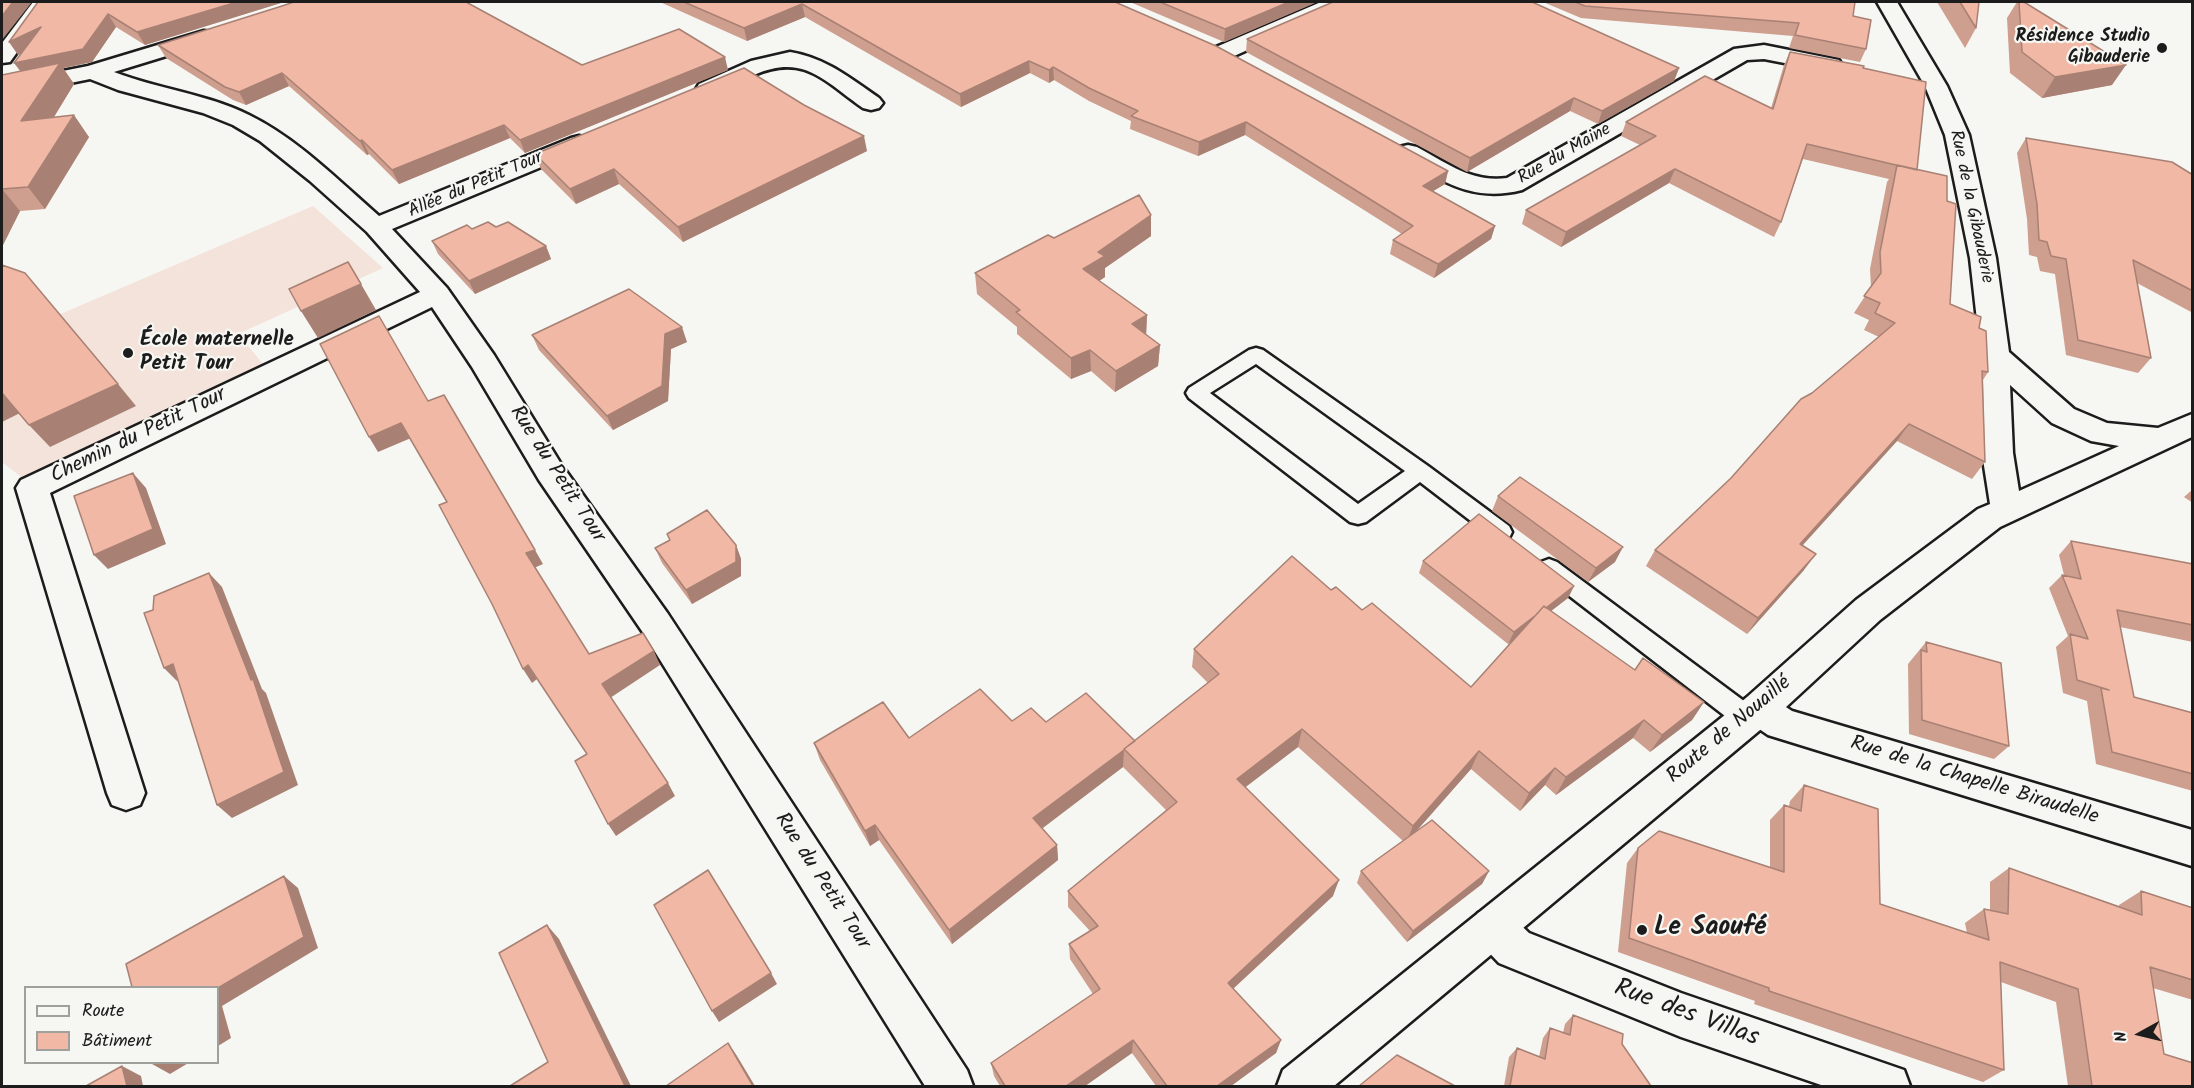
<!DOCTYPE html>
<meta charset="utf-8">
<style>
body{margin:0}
#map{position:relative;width:2194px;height:1088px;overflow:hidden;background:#f6f6f2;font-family:Kalam,sans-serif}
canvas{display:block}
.frame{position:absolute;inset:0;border:3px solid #1c1c1c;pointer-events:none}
.legend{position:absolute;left:24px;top:986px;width:195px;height:78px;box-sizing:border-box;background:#f6f6f2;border:2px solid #9f9f9c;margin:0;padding:8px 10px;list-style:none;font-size:18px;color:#1c1c1c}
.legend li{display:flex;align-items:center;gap:12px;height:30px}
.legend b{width:30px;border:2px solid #9f9f9c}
.north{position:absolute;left:2110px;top:1004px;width:60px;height:60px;-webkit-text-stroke:4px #f6f6f2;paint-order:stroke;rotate:262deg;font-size:16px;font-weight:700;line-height:24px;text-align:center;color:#1c1c1c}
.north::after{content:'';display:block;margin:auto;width:21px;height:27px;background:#1c1c1c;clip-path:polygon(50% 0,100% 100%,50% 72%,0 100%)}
</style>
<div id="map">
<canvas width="2194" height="1088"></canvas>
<div class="frame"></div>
<ul class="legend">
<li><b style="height:8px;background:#f6f6f2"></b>Route</li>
<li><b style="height:16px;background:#f0b8a5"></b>Bâtiment</li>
</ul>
<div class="north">N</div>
</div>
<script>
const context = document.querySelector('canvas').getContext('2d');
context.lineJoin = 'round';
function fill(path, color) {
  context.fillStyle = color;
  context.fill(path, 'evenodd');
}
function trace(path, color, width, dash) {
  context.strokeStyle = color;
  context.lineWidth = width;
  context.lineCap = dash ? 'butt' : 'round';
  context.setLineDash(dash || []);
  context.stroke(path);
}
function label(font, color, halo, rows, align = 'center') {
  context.font = font + ' Kalam,sans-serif';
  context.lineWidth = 4.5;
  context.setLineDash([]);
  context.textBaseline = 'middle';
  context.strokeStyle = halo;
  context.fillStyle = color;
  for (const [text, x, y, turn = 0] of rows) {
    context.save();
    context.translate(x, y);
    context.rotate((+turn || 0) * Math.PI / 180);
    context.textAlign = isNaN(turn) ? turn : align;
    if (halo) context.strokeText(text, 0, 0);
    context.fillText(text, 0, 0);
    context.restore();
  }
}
fill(new Path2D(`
 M313,206L383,268L238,334L263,364L25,480L2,462V339Z`), '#f4e3db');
const service = new Path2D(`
 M1256,348L1263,350L1428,466L1509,526L1512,532L1509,538L1501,540L1493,538L1420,482L1366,522L1358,524L1350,522L1189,398L1186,393L1189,388L1249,350ZM1256,364L1405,471L1358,504L1210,393Z
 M1549,559L1557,562L1756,710L1760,718L1756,726L1747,729L1738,726L1541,574L1538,568L1541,562Z`);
const minor = new Path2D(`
 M1321,2H1347L1344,6L1232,57L1224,59L1216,57L1213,52L1216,47Z
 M204,31L212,32L215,37L212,42L114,72C158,89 207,94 249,115C298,139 339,181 379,216L571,138L579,136L587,138L591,143L587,148L392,229L447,288L494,355L561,464L668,614L967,1070L973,1086H925L644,634L539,480L472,367L432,307L50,493L145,793L140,805L126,810L112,805L107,793L16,488L21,480L420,292L367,232L310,181L260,141L233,125L203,113L118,90L90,79L2,97V83L88,66Z
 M1764,45L1839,60L1842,65L1839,70L1831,72L1764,59L1747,60L1522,190C1471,203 1442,180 1399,157L1396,152L1399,147L1408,145L1417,147C1447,163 1472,183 1507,178L1734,49Z
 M790,52C826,58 850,78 879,98L883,103L879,108L871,110L863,108C824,81 804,53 754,75C739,82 724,92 707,96L699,94L696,89L699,84L751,61Z
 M1759,693L1772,698L1792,711L2192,830V866L1768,735L1746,720L1741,709L1746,698Z
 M1493,907L1508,913L1529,933L1681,993L1904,1070L1910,1086H1824L1681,1037L1499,963L1478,941L1472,927L1478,913Z`);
const tertiary = new Path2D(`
 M1877,2H1897L1947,86L1969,135L1996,258L2009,352L2074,409L2107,423L2158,428L2192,414V437L2000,527L1880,620L1772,720L1334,1086H1277L1283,1070L1746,698L1856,600L1978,509L1990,504L1982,453L1981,356L1970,258L1945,135L1925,86ZM2010,385L2052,423L2091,441L2119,446L2019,491L2013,453Z`);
const secondary = new Path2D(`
 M33,2H53L10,62L2,63V43Z`);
trace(service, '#1c1c1c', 5);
trace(minor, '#1c1c1c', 5);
trace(tertiary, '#1c1c1c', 5);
trace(secondary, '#1c1c1c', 5);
fill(service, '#f6f6f2');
fill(minor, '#f6f6f2');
fill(tertiary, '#f6f6f2');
fill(secondary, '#f6f6f2');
fill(new Path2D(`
 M38,2H284L145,45L116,27L92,62L63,68L74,84L54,117L89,137L45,209L20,211L2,247V75L20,71L22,53L18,55Z
 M660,2H1115L1448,171L1445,184L1433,191L1495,226L1491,239L1434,278L1390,254L1393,240L1402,234L1245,135L1198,156L1130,129L1131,121L1089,101L1054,80L1049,83L1030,73L961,107L805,17L747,41Z
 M1130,2H1317L1224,42Z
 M1543,2H1855L1853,16L1866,49L1860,62L1789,48L1793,36L1581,18Z
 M1937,2H1979L1976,28L1965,48Z
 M2017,2H2024L2112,85L2042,98L2010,73L2007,18Z
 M282,6L582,65L728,70L525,153L510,138L399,184L369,154L367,155L289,86L246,105L233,100L166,58L158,45Z
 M1247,39L1679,68L1674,81L1598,124L1570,111L1467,172L1246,52Z
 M1790,52L1863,68L1917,170L1947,201L1950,304L1979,328L1988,372L1983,380L1985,462L1972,479L1897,441L1803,545L1804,570L1747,634L1646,566L1655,550L1731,478L1812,393L1879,337L1864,330L1869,320L1854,313L1871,287L1870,269L1887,182L1889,179L1803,159L1781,222L1774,237L1669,183L1561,247L1522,224L1526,210L1640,145L1621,136L1626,122L1771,108L1784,65Z
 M2026,138L2193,175V313L2137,283L2151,358L2138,373L2066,355L2055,274L2040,271L2037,257L2029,255L2027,219L2017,153Z
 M867,151L683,242L619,184L576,204L541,169L535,154Z
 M1151,215V236L1105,268V277L1099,281L1147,315L1146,335L1160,345L1158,366L1115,392L1091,371L1071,379L1017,334V327L977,294L975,273L1054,238Z
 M496,227L546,246L551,259L475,294L438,254L432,241L472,229Z
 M532,335L687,342L671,349L668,401L613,430L539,350Z
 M2193,489V503L2184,497Z
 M1498,496L1615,562L1588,582L1492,511Z
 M667,534L736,545L741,559V576L692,604L662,563L655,548L670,541Z
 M2071,541L2193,564V642L2120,627L2134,697L2193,713V791L2096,764L2087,701L2063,693L2056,647L2068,636L2049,588L2062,575H2064L2059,555Z
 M1423,561L1574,586L1568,598L1551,611L1635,670L1704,702L1692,720L1650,752L1633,738L1556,795L1545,785L1520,811L1471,769L1416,831L1489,871L1482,884L1407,942L1357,883L1361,871L1403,841L1298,747L1245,787L1333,896L1233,989L1281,1040L1276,1053L1231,1086H1156L1132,1053L1085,1086H1000L994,1076L991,1063L1093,994L1070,959L1069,944L1090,931L1068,907V891L1166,810L1123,767L1042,828L1057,845L1058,860L952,944L879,840L870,846L820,760L814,743L909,738L1012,721L1046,722L1135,741L1208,683L1192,667L1194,649L1331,590L1362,610L1471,687L1512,641L1508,644L1419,573Z
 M1926,642L2009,746L1994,759L1909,734L1908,664Z
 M1804,785L1880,904L1967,933L1965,923L1984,909L1990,910V882L2009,868L2119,906V905L2141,891L2193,908V1000L2153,988L2164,1054L2193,1086H2068L2056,1002L2001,982L2004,1070L1983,1082L1754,1004L1755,1001L1618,952L1627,863L1638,848L1770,867V820L1784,805L1789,806L1790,801Z
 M1573,1015L1622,1044L1651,1086H1504L1509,1057L1517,1048L1539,1057L1543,1038L1550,1028L1563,1033L1565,1024Z`), '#ce9e8e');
fill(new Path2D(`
 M13,2H32L2,40V16Z
 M237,2H284L145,45L137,32Z
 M1289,2H1317L1224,42L1225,29Z
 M802,4L805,17L747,41L744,28Z
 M108,14L116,27L92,62L63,68L74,84L38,143L21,121L24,76L14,63Z
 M41,27L49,40L18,55L9,42Z
 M725,57L728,70L525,153L520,140Z
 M1029,61L1030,73L961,107L960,94Z
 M2126,65L2112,85L2042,98L2055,77Z
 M1053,67L1054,80L1049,83V70Z
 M1679,68L1674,81L1598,124L1602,111Z
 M282,73L289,86L246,105L239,92Z
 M1574,98L1570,111L1467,172L1470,158Z
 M74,115L89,137L45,209L28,187Z
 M1246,122L1245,135L1198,156L1199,142Z
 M504,125L510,138L399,184L392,170Z
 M864,136L867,151L683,242L678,227Z
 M362,140L369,154L367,155L360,141Z
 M614,169L619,184L576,204L570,189Z
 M1675,169L1669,183L1561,247L1566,232Z
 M1448,171L1445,184L1420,199L1423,186Z
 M2,189L20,211L2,247Z
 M1151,215V236L1105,268V277L1084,291L1083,269L1098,252Z
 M1495,226L1491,239L1434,278L1438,264Z
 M546,246L551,259L475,294L469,281Z
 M361,284L376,310L318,338L301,311Z
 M1147,315L1146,337L1132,324Z
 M682,327L687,342L671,349L668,401L613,430L607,416L665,334Z
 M1160,345L1158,366L1115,392L1116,371Z
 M1090,350L1091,371L1071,379V358Z
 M118,384L136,406L50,447L29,425Z
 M2,393L20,413L2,422Z
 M401,423L411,438L378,452L369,437Z
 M1909,424L1897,441L1789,560L1800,544Z
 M133,473L146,488L166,544L108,569L94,555Z
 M736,545L741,559V576L692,604L686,590Z
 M1623,547L1615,562L1588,582L1596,568Z
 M535,550L543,564L534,568L526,553Z
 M1816,554L1804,570L1747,634L1758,618Z
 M209,573L222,587L262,689L266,693L298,785L232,818L217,805L251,680Z
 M1574,586L1568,598L1508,644L1514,632Z
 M654,651L660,665L610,698L602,684Z
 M173,664L178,682L164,668Z
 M528,665L537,679L532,683L523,669Z
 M1704,702L1692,720L1650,752L1662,735Z
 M1644,720L1633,738L1556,795L1566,777Z
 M1302,729L1298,747L1234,796L1237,779Z
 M1124,750L1123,767L1035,834L1033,818Z
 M1479,751L1471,769L1406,843L1413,826Z
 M1555,768L1545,785L1520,811L1529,793Z
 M668,783L675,796L616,836L608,824Z
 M875,825L879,840L870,846L865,831Z
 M1057,845L1058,860L952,944L949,930Z
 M1489,871L1482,884L1407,942L1413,931Z
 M284,876L298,888L318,948L222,1006L231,1038L218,1046V988Z
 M1339,880L1333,896L1224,997L1228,983Z
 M547,925L559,939L631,1086H625Z
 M771,973L777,984L719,1022L712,1011Z
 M1133,1040L1132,1053L1085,1086H1066Z
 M1281,1040L1276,1053L1231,1086H1217Z
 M728,1043L737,1056L755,1086H753Z
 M155,1062H190L170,1074L152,1064Z
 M122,1066L141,1076L143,1086H127Z`), '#a88174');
const building = new Path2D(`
 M2,2H13L2,16Z
 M38,2H237L137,32L108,14L83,49L14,63L41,27L9,42Z
 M294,2H466L582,65L679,29L725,57L520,140L504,125L392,170L362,140L360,141L282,73L239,92L225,87L158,45L282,6Z
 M684,2H1115L1216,46L1448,171L1423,186L1495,226L1438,264L1393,240L1413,226L1246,122L1199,142L1131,116L1138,111L1089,88L1053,67L1049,70L1029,61L960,94L802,4L744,28Z
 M1160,2H1289L1225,29Z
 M1333,2H1532L1679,68L1602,111L1574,98L1470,158L1247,39Z
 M1575,2H1855L1853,16L1871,20L1866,49L1795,35L1799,23L1585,6Z
 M1960,2H1979L1976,28Z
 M2019,2H2024L2126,65L2055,77L2022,52Z
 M1790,52L1864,66L1863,68L1926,82L1917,170L1807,144L1781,222L1675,169L1566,232L1526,210L1656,136L1626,122L1705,76L1773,109Z
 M60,63L21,121L74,115L28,187L2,189V190V75Z
 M744,68L804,105L864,136L678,227L614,169L570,189L535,154Z
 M2026,138L2172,162L2193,175V291L2133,260L2151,358L2078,340L2066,259L2051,256L2047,242L2039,240L2037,204Z
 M1897,165L1947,176V201L1956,204L1950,304L1981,317L1979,328L1986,331L1988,372L1982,371L1985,462L1909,424L1800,544L1816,554L1758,618L1655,550L1731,478L1801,399L1812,393L1895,323L1875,313L1880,303L1864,296L1881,273L1880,252Z
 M1139,195L1151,215L1098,252L1105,256L1083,269L1147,315L1132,324L1160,345L1116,371L1090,350L1071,358L1016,312L1020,310L975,273L1048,235L1054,238Z
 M488,222L496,227L508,222L546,246L469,281L432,241L467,225L472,229Z
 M348,262L361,284L301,311L289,289Z
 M2,265L25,273L118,384L29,425L2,393Z
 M629,289L682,327L665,334L662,386L607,416L532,335Z
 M379,316L428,401L444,395L535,550L526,553L589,654L643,633L654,651L602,684L668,783L608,824L575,761L587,754L528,665L523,669L492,604L439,505L447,502L401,423L369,437L320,344Z
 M133,473L153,529L94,555L74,496Z
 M1520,477L1623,547L1596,568L1498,496Z
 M707,510L736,545V562L686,590L655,548L670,540L667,534Z
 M1479,514L1574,586L1546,608L1544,606L1536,615L1514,632L1423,561Z
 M2071,541L2193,564V625L2117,610L2134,697L2193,713V774L2112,752L2101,688L2109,690L2077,680L2070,634L2088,639L2062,575L2081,579Z
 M1292,556L1331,590L1336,587L1362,610L1372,603L1471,687L1544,606L1635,670L1643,658L1704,702L1662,735L1644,720L1566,777L1555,768L1529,793L1479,751L1413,826L1302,729L1237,779L1339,880L1228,983L1281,1040L1217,1086H1167L1133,1040L1066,1086H1005L991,1063L1100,989L1069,944L1098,926L1068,891L1177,802L1124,749L1219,674L1194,649Z
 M209,573L251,680L253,679L284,772L217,805L173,664L164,668L144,613L153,610L154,596Z
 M1926,642L2001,663L2009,746L1922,720L1921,650L1927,652Z
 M980,689L1012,721L1031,708L1046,722L1086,693L1135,741L1124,749V750L1033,818L1057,845L949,930L875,825L865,831L814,743L883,702L909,738Z
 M1804,785L1878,809L1880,904L1989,940L1984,909L2008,914L2009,868L2142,915L2141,891L2193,908V980L2150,967L2164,1054L2193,1063V1086H2092L2078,989L2000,962L2004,1070L1769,991V988L1629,938L1638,848L1659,831L1784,872V805L1801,811Z
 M1432,820L1489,871L1413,931L1361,871Z
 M708,870L771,973L712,1011L654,905Z
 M284,876L304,937L218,988L132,987L126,964Z
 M547,925L625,1086H510L548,1062L499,953Z
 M1573,1015L1623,1034L1622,1044L1651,1086H1510L1517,1048L1545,1059L1550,1028L1570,1035Z
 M728,1043L753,1086H666Z
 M1397,1055L1455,1086H1359Z
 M122,1066L127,1086H86Z`);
fill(building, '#f0b8a5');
trace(building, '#a88174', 1.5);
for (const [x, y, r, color] of [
 [2162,48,6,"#1c1c1c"],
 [128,353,6,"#1c1c1c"],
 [1642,930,6,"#1c1c1c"]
]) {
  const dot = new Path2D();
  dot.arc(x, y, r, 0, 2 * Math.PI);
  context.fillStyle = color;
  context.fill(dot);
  trace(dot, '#f6f6f2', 2);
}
label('bold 18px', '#1c1c1c', '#f6f6f2', [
 ["Résidence Studio",2150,38],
 ["Gibauderie",2150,59]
], 'right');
label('18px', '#1c1c1c', '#f6f6f2', [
 ["Rue du Maine",1565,155,-30],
 ["Allée du Petit Tour",476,186,-23],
 ["Rue de la Gibauderie",1970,207,78]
]);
label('bold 21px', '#1c1c1c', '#f6f6f2', [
 ["École maternelle",140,341],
 ["Petit Tour",140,365]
], 'left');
label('21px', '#1c1c1c', '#f6f6f2', [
 ["Chemin du Petit Tour",139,437,-26],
 ["Rue du Petit Tour",556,475,57],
 ["Route de Nouaillé",1730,731,-40],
 ["Rue de la Chapelle Biraudelle",1974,782,17],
 ["Rue du Petit Tour",821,882,57]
]);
label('bold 26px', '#1c1c1c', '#f6f6f2', [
 ["Le Saoufé",1654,930]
], 'left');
label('26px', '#1c1c1c', '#f6f6f2', [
 ["Rue des Villas",1686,1015,20]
]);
</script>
